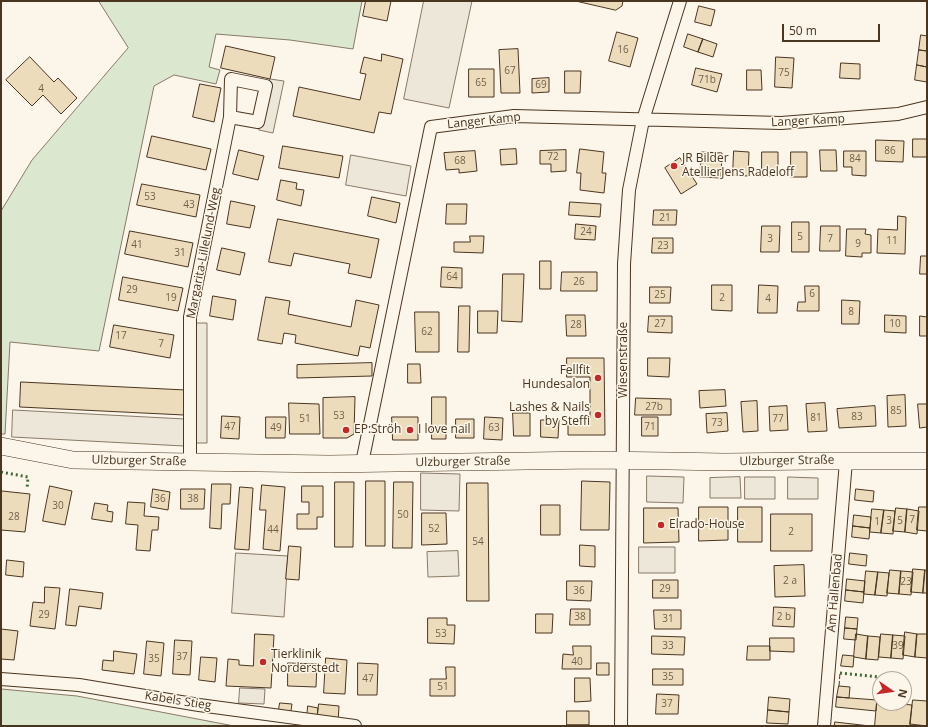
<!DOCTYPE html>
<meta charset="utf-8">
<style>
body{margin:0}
#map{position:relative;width:928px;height:727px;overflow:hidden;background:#fbf6e9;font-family:"Open Sans",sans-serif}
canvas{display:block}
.frame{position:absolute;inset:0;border:2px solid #4a3520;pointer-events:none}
.north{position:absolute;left:872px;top:671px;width:40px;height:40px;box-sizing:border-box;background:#fbf6e9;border:1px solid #b4a999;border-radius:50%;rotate:103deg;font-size:11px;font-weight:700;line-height:16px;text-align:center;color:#4a3520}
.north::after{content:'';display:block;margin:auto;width:14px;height:18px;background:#c62828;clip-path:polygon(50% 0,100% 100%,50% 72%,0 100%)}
.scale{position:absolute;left:782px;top:24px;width:98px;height:18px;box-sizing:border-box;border:2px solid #4a3520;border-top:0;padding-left:5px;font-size:12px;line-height:14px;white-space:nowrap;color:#4a3520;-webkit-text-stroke:3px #fbf6e9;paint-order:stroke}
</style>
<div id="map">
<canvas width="928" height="727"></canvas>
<div class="frame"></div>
<div class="north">N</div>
<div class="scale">50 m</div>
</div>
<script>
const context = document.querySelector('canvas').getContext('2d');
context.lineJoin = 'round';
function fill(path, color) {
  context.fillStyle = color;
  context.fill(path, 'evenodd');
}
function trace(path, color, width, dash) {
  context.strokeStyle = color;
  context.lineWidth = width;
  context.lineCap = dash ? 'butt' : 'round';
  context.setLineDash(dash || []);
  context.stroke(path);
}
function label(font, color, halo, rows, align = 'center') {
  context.font = font + ' "Open Sans",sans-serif';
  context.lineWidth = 3;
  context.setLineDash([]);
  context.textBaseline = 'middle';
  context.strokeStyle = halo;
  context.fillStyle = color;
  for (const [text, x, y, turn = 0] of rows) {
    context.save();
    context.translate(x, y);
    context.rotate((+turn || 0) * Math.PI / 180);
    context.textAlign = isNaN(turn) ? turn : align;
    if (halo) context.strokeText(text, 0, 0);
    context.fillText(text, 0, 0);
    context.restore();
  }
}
const green = new Path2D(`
 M99,1H362L353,49L290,40L216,34L209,67L220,70L216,84L174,75L154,86L99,351L10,342L5,434H1V211L32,160L128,48Z
 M1,689L77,696L234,726H1Z`);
fill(green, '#dce7d0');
trace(green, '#887966', 1);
const parking = new Path2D(`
 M424,1H472L449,108L404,99Z
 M270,79L284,81L273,133L259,130Z
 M351,155L411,166L406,196L346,185Z
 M196,323H207V443H195Z
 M13,410L185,419L184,446L12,437Z
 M421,473L460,474L459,511L421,510Z
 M647,476L684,477L683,503L647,502Z
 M740,477L741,498H710V478Z
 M745,477H775V499H745Z
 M788,477L818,478V499H788Z
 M639,547H675V573H639Z
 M458,551L459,576L428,577L427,552Z
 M236,553L288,556L284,617L232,613Z
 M240,688L265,689L264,704L239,703Z`);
fill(parking, '#ede7d9');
trace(parking, '#887966', 1);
const building = new Path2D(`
 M366,1H391L387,21L363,16Z
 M576,1H623L622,6L616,10Z
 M699,6L715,10L711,26L695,22Z
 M617,32L638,38L630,67L609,61Z
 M688,34L703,39L698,52L684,47Z
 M921,35L927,36V51L919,50Z
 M703,39L717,44L713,57L698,52Z
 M226,46L275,57L270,79L221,68Z
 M518,49L520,93H501L499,50Z
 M919,50L927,51V67L917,65Z
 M382,54L403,59L391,114L379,112L374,133L293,116L299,87L360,100L366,74L360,73L364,57L381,61Z
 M30,57L54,82L58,78L77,98L61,114L43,95L32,106L6,80Z
 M776,57L794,58L792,88L775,87Z
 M841,63L860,64V79L840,78Z
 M917,65L927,67V82L915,80Z
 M696,68L722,74L717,92L692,85Z
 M469,69H494V97H469Z
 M747,70H761L762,90H747Z
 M565,71H581L580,93H565Z
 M549,78V92L532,93V79Z
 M200,84L221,88L214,122L193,117Z
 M152,136L211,149L206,170L147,157Z
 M913,139H927V157H913Z
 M876,140L904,141L903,162L876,161Z
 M283,146L343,156L339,178L279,168Z
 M516,149L517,164L501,165L500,150Z
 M580,149L604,152L602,173H606L604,193L580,190L581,173H577Z
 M239,150L264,156L258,180L233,174Z
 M566,150V171L551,172V164H540V151Z
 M820,150H836L837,171H821Z
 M475,151L477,171L459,173V169L446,170L444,153Z
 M734,151L749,152L748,176L733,175Z
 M844,151H866V176L852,175V167H844Z
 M702,152L722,153L721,178L700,177Z
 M762,152H778V176H762Z
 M791,152H807V177H791Z
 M680,158L697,184L681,194L665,168Z
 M281,180L297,183L296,189L304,190L301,206L277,200Z
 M142,184L200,195L196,217L137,205Z
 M372,197L400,203L396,223L368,216Z
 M231,201L255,206L250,228L227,224Z
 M570,202L601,204L600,217L569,215Z
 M447,204H467L466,224H446Z
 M654,210H677L676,225H653Z
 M898,216L906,217L905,254L877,253L878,229L897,230Z
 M278,219L379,239L371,278L348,273L350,264L294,253L291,266L269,262Z
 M792,222H809V252H792Z
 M576,224L596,226L595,240L575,239Z
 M762,226H780L779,252H761Z
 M821,226H840V251H820Z
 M847,229H866L865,234L871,235V253H862V257L846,256Z
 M130,231L193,243L188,267L125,254Z
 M470,236H484L483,253L454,252V242H470Z
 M653,238H673V253H652Z
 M222,248L245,253L240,275L217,270Z
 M921,256H927V274H920Z
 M540,261H551V289H540Z
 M442,267L462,268V288L441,287Z
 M562,272H597V291H561Z
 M503,274H524L522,322L502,321Z
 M123,277L183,288L178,311L119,300Z
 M712,285H732V311L712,310Z
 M759,285L778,286L777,313H758Z
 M805,286H819V311H797L798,302H805Z
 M650,287H671L670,303H650Z
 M213,296L236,300L233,320L210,316Z
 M266,297L290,301L288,314L351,327L356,300L379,305L370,348L360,346L358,356L295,343L296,335L284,333L282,344L258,340Z
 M842,300L860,301L859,324H842Z
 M459,306H470L469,352H458Z
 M478,311H498L497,333H478Z
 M415,312H439V352H416Z
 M566,315H585L586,336H567Z
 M885,315L906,316V333L885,332Z
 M649,316H672V333L648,332Z
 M920,316L927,317V336H920Z
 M114,325L174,335L170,358L110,347Z
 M567,358H604L605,435H568V418H590V377H567Z
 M648,358H670L669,377L648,376Z
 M372,363V376L297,378V365Z
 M408,364H420L421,383H408Z
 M21,382L186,390L184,415L20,407Z
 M725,390L726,406L700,408L699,391Z
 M905,395L906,426L888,427L887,396Z
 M355,397L354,434L347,438H323V398Z
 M432,397H446V439H432Z
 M636,398L671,399V415H635Z
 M757,401L758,431L743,432L741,402Z
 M289,403L319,404L320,434H290Z
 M825,403L827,431L808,432L806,404Z
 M918,404H927V427L920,428Z
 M787,406L788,430L770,431L769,407Z
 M875,406L876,426L839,428L837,409Z
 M513,413H530V436H514Z
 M727,413L728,431L707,433L706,414Z
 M222,416L240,417L239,439L221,438Z
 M266,417H286L285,438H266Z
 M392,417H418V440H393Z
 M485,417L503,418L502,440L484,439Z
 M642,417H658V436H642Z
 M456,419H474V438H456Z
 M541,420H559L558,438L541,437Z
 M366,481H385V546H366Z
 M582,481L610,482L609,530H581Z
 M335,482H354L353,547H335Z
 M394,482H413L412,548H393Z
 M467,483H488L489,601H467Z
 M212,484H231L230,504H222L221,529L210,528Z
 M262,485L285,487L280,551L263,549L266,510H260Z
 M50,486L72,491L65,525L43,521Z
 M302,486H323V517H317V529H297V514H309V502H302Z
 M240,487L253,488L249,550L235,549Z
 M153,489L170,492L168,510L151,507Z
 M181,489H205L204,509H181Z
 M856,489L874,491L873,502L855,500Z
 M2,491L30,494L25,532L1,530V505Z
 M128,502L145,503L144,516L159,517L158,530H152L150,551L136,550L138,525L126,524Z
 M95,503L108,505L107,511L113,512L112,522L92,519Z
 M541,505H560V535H541Z
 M699,507H728V540L699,541Z
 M738,507H762V542H738Z
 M919,507H927V531L917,530Z
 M644,508H678L679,542L644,543Z
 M896,508L907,509L905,532L893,531Z
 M872,509L884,510L881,533L870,532Z
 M907,509L919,511L917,534L905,532Z
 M884,510L895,511L893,534L881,533Z
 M422,513H446L447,544L422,545Z
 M771,514H812V551H771Z
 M854,515L871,517L870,528L853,526Z
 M853,526L870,528L869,539L852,537Z
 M580,545L595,546V567L580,566Z
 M289,546L301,547L299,580L286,579Z
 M850,553L867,555L866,566L849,564Z
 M7,560L24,562L23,577L6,575Z
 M804,565L805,596L775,597L774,566Z
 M913,569L925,570L923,593L911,592Z
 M890,570L901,571L899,594L887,593Z
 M925,570H927V593H923Z
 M866,571L878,572L875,595L864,594Z
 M901,571L913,572L911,595L899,594Z
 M878,572L889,573L887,596L875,595Z
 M847,579L865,581L864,592L846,590Z
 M653,580H678V598H653Z
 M567,581H592L591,601L567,600Z
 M45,587L60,588L55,629L30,626L33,602L44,603Z
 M70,589L103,593L101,609L79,606L76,626L66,625Z
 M846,590L864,592L863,603L845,601Z
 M774,607L795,608L794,627L773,626Z
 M571,609H590V625H570Z
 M654,610H681V629H655Z
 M536,614H553L552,633H536Z
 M846,617L858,618L857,629L845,628Z
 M428,618H447V625H455L454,644L428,643Z
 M845,628L857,629L856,640L844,639Z
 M1,629L18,631L14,660L1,659Z
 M905,632L917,634L915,657L903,655Z
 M255,634L274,635L271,688L226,686L228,659L239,660V665L253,666Z
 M856,634L868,636L866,659L854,657Z
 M881,634L893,635L891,658L879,657Z
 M917,634H927V658L915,657Z
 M893,635L905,636L903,659L891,658Z
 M652,636L685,637L684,655L652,654Z
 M868,636L880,637L878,660L866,659Z
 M770,638H794V652L770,651Z
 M175,640L192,641L190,675L173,674Z
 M147,641L164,643L161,676L144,674Z
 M573,646H591V669H562L563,654L573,655Z
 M748,646H770V660H747Z
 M114,651L137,654L134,674L102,670L103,660L113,661Z
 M843,655L854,656L853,667L841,666Z
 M201,657L217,658L215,682L199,680Z
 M326,658L347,660L345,694L324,693Z
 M288,663L317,664L316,687L288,686Z
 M358,663L378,664L377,695H358Z
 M597,663H609V675H597Z
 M446,667H455V696H430V679H446Z
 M653,669H683V685H653Z
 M575,678H590L591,701L575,702Z
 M839,686L850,687L849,698L837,697Z
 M657,694L679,695L678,714H656Z
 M769,697L790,699L789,712L768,710Z
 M837,697L877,700L876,711L836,707Z
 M913,700L927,701V726L910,724Z
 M877,702L912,705L910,726H875Z
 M280,703L292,704L290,717L278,715Z
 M319,704L339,706L338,722L317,720Z
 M308,706L318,708L317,720L307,719Z
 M768,710L789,712L788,724L767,723Z
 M567,711H589V725H567Z
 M835,722L870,726H835Z
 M567,725H589V726H567Z`);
fill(building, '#ecdcbc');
trace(building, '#4a3520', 1);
const minor = new Path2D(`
 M190,462V317L230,117L231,79L266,86L258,122L230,117
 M362,463L431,127L514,116L781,123L898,114L927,107
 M1,679L79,685L199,705L355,726
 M621,726L624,264L629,190L643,120L680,1
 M824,726L846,461`);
const secondary = new Path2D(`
 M1,446L73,460L190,462L329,464L594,460L669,461L724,462L818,461H927`);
trace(minor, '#4a3520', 14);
trace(secondary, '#4a3520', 18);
trace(minor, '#fbf6e9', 12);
trace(secondary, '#fbf6e9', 17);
trace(new Path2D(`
 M1,472L28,477L27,489
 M840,673L880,677`), '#436837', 3, [2, 3]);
trace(new Path2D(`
 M839,686L840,673`), '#4a3520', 1, [5, 2]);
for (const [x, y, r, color] of [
 [674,166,4,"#c62828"],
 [598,378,4,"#c62828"],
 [598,415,4,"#c62828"],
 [346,430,4,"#c62828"],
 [410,430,4,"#c62828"],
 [661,525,4,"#c62828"],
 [263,662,4,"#c62828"]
]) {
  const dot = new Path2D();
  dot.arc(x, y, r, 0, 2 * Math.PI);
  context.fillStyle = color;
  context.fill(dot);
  trace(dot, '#fbf6e9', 1.5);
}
label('10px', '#725f47', null, [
 ["16",623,50],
 ["67",510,71],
 ["75",784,73],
 ["71b",707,80],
 ["65",481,83],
 ["69",541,85],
 ["4",41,89],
 ["86",890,151],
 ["72",553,157],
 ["84",855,159],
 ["68",460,161],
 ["53",150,197],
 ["43",189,205],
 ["21",665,218],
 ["24",586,232],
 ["5",800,237],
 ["3",770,239],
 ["7",830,239],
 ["11",892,241],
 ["9",858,244],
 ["41",137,245],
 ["23",663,246],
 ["31",180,253],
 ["64",452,277],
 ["26",579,282],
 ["29",132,290],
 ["6",812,294],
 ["25",660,295],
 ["19",171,298],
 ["2",722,298],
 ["4",768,299],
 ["8",851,312],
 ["27",660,324],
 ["10",895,324],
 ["28",576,325],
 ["62",427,332],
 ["17",121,336],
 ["7",161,344],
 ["27b",654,407],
 ["85",896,411],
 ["53",339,416],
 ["83",857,417],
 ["81",816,418],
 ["51",305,419],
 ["77",778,419],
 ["73",717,423],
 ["47",230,427],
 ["71",650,427],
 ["49",276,428],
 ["63",494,428],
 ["36",160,499],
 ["38",193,499],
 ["30",58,506],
 ["50",403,515],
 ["28",14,517],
 ["7",912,520],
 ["3",889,521],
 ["5",900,521],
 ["1",877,522],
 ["52",434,529],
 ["44",273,530],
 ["2",791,532],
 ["54",478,542],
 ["2 a",790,581],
 ["23",906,582],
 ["29",665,589],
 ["36",579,591],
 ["29",44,615],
 ["38",580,617],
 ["2 b",784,617],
 ["31",668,619],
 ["53",441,634],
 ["33",668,646],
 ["39",898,646],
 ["37",182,657],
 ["35",154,659],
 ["40",577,662],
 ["35",668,677],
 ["47",368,679],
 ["51",443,687],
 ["37",667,704]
]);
label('12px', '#4a3520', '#fbf6e9', [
 ["Langer Kamp",484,121,-6],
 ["Langer Kamp",808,121,-3],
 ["Margarita-Lillelund-Weg",204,253,-79],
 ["Wiesenstraße",624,360,-90],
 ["Ulzburger Straße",139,461,1],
 ["Ulzburger Straße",787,461,-1],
 ["Ulzburger Straße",463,462,-1],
 ["Am Hallenbad",835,593,-85],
 ["Kabels Stieg",178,701,9]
]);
label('12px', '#4a3520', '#fbf6e9', [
 ["JR Bilder",682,159],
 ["AtellierJens Radeloff",682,173],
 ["Fellfit",590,371,"right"],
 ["Hundesalon",590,385,"right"],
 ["Lashes & Nails",590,408,"right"],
 ["by Steffi",590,422,"right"],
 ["EP:Ströh",354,430],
 ["I love nail",418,430],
 ["Elrado-House",669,525],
 ["Tierklinik",271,655],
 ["Norderstedt",271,669]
], 'left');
</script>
